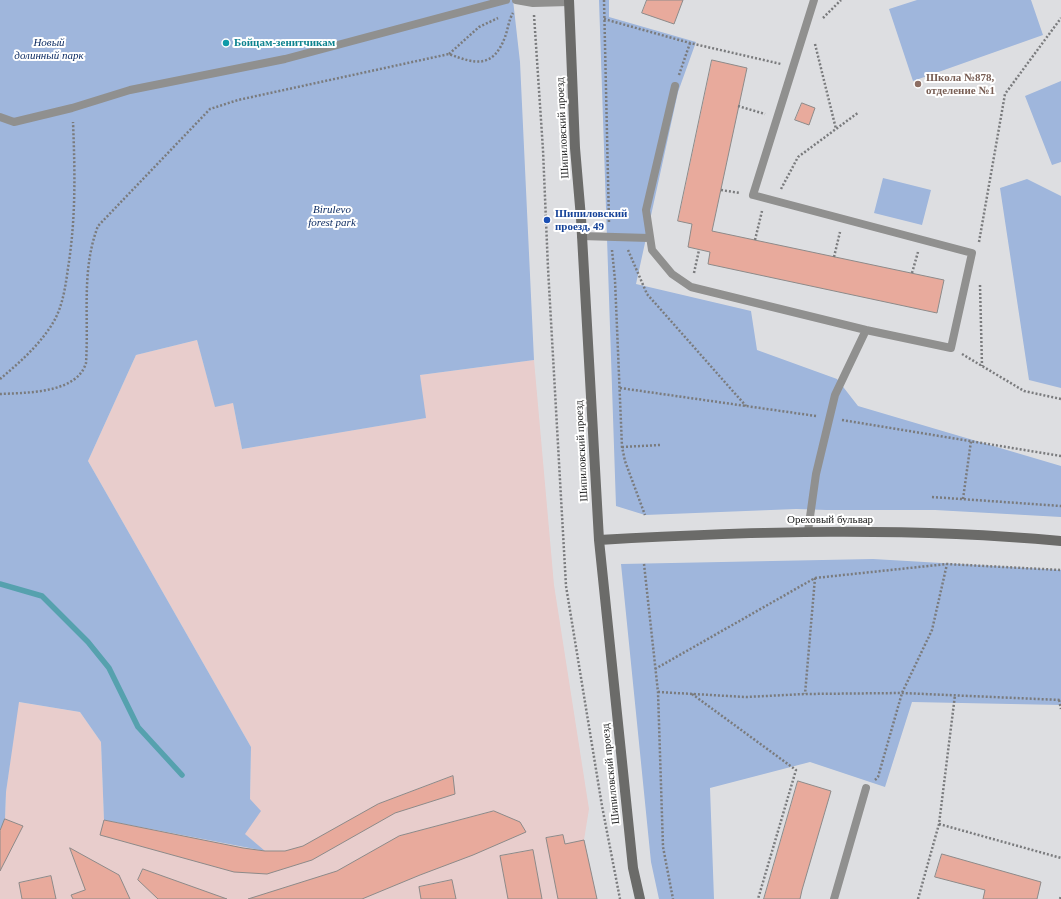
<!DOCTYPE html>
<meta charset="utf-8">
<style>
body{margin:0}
canvas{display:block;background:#dddee1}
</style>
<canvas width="1061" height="899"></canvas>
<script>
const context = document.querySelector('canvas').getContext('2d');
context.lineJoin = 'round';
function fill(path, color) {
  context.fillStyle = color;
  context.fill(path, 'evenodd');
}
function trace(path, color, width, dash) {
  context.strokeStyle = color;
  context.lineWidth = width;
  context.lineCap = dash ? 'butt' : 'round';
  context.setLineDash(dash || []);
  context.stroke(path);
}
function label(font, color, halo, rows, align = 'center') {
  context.font = font + ' "Times New Roman",serif';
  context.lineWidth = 4;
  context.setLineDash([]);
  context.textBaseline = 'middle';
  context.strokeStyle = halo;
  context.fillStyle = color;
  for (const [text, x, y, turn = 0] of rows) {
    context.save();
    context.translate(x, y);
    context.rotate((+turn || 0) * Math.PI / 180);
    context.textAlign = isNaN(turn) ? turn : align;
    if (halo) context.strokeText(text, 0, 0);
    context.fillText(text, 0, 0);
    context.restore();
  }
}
fill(new Path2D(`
 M197,340L215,406L233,403L242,449L425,418L420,375L534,360L554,585L589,809L584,840L597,899H0V831L5,819L6,792L18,702L80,712L101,742L104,820L264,851L245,834L250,799L251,747L88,461L136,355Z`), '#e8cdcc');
fill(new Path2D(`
 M0,0H513L520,62L534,360L420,375L426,418L242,449L233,403L215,407L197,340L136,355L88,461L251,747L250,799L261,811L245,834L265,851L104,820L101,742L80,712L19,702L6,792L5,819L0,831Z
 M599,0H609V17L696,42L678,92L636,284L751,311L757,350L837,379L858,406L1061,466V517L935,510H827L796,509L645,515L616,506Z
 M917,0H1031L1043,35L913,81L889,9Z
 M1061,81V162L1052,165L1025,96Z
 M883,178L931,190L922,225L874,213Z
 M1027,179L1061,196V388L1029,380L1000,188Z
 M873,559L1061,570V705L912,702L885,787L810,762L710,788L714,899H659L651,862L621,564Z`), '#9fb6dc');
trace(new Path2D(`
 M0,584L42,596L88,642L109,668L138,727L182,775`), '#56a1ae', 5.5);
const building = new Path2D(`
 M647,0H683L674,24L642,13Z
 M712,60L747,68L712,231L944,280L937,313L708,264L710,252L688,247L692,224L678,221Z
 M802,103L815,108L809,125L795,120Z
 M453,776L455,794L395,813L312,860L267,874L234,872L100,835L104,820L243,848L265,851H285L303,846L378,804Z
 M798,781L831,791L802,890L800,899H764Z
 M494,811L520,822L526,832L473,855L420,875L362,899H248L337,871L399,836Z
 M5,819L23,826L0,871V831Z
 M563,835L565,844L584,840L597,899H558L546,838Z
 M70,848L119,875L130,899H73L71,895L85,890Z
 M533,850L542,899H508L500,856Z
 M942,854L1041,882L1037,899H983L985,890L935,877Z
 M143,869L227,899H158L138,880Z
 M51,876L56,899H22L19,883Z
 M452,880L456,899H421L419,887Z`);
fill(building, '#e8aa9c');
trace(building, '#8d8a89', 1);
trace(new Path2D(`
 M604,0L609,223
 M534,15L543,150L548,268L566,586L602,806L620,899
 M823,18L841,0
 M604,19L690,43L781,64
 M815,44L836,129
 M449,54L479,27L498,18
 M679,75L690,43
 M738,106L765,114
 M781,189L798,157L859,112
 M721,190L740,193
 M755,240L762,211
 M979,242L1005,94L1061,18
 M612,250L615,280L622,447L625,461L645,515
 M628,250L647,294L746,406
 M834,257L840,232
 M694,273L699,250
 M912,273L918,252
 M980,285L982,366
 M962,354L1024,391L1061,399
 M0,379C18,364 36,348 49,329C62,311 65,290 68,268C76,218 75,172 73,122
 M620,388L816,416
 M0,394C23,393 64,393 80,374C83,371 85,366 86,363C89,317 81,270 98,226L210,109L238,100L449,54C475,64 493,69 505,37C508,29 509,19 513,13
 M842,420L1061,456
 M622,447L660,445
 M932,497L1061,506
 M963,499L971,441
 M644,564L658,692L663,847L673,899
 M815,578L947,564L1061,570
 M655,669L815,578L805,694
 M658,692L746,697L805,694L902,693L1061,700
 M692,694L796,770L758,899
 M1059,700L1061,709
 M875,780L878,777L902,693L932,630L947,564
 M939,824L1061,858
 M918,899L939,824L955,695
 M1060,899L1061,896`), '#7a7b7d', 2.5, [2, 2]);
trace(new Path2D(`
 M516,0L533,3L569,2
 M675,86L646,210L652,250L672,274L691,287L866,330L951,348L972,253L753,195L814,0
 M0,117L14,122L72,108L130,90L285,59L506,0
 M581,236L649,238
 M808,531L816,474L835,395L866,330
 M834,899L866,788`), '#90908f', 8);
trace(new Path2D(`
 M569,0L575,148L581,218L599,540L633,868L640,899
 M599,540C753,531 907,527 1061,541`), '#6b6b69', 10);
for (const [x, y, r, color] of [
 [226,43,4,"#0f9aa8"],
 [918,84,4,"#8d6e63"],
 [547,220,4,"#1a4fb4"]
]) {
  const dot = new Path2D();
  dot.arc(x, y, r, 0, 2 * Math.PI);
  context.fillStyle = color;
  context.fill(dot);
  trace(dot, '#fff', 1.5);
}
label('italic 11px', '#07275f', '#fff', [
 ["Новый",49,43],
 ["долинный парк",49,56],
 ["Birulevo",332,210],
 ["forest park",332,223]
]);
label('bold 11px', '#0d838f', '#fff', [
 ["Бойцам-зенитчикам",234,43]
], 'left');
label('bold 11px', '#785e54', '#fff', [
 ["Школа №878,",926,78],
 ["отделение №1",926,91]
], 'left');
label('11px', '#1a1b1b', '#fff', [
 ["Шипиловский проезд",563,128,-93],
 ["Шипиловский проезд",582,451,-93],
 ["Ореховый бульвар",830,520],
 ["Шипиловский проезд",611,774,-96]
]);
label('bold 11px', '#164399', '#fff', [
 ["Шипиловский",555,214],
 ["проезд, 49",555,227]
], 'left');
</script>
